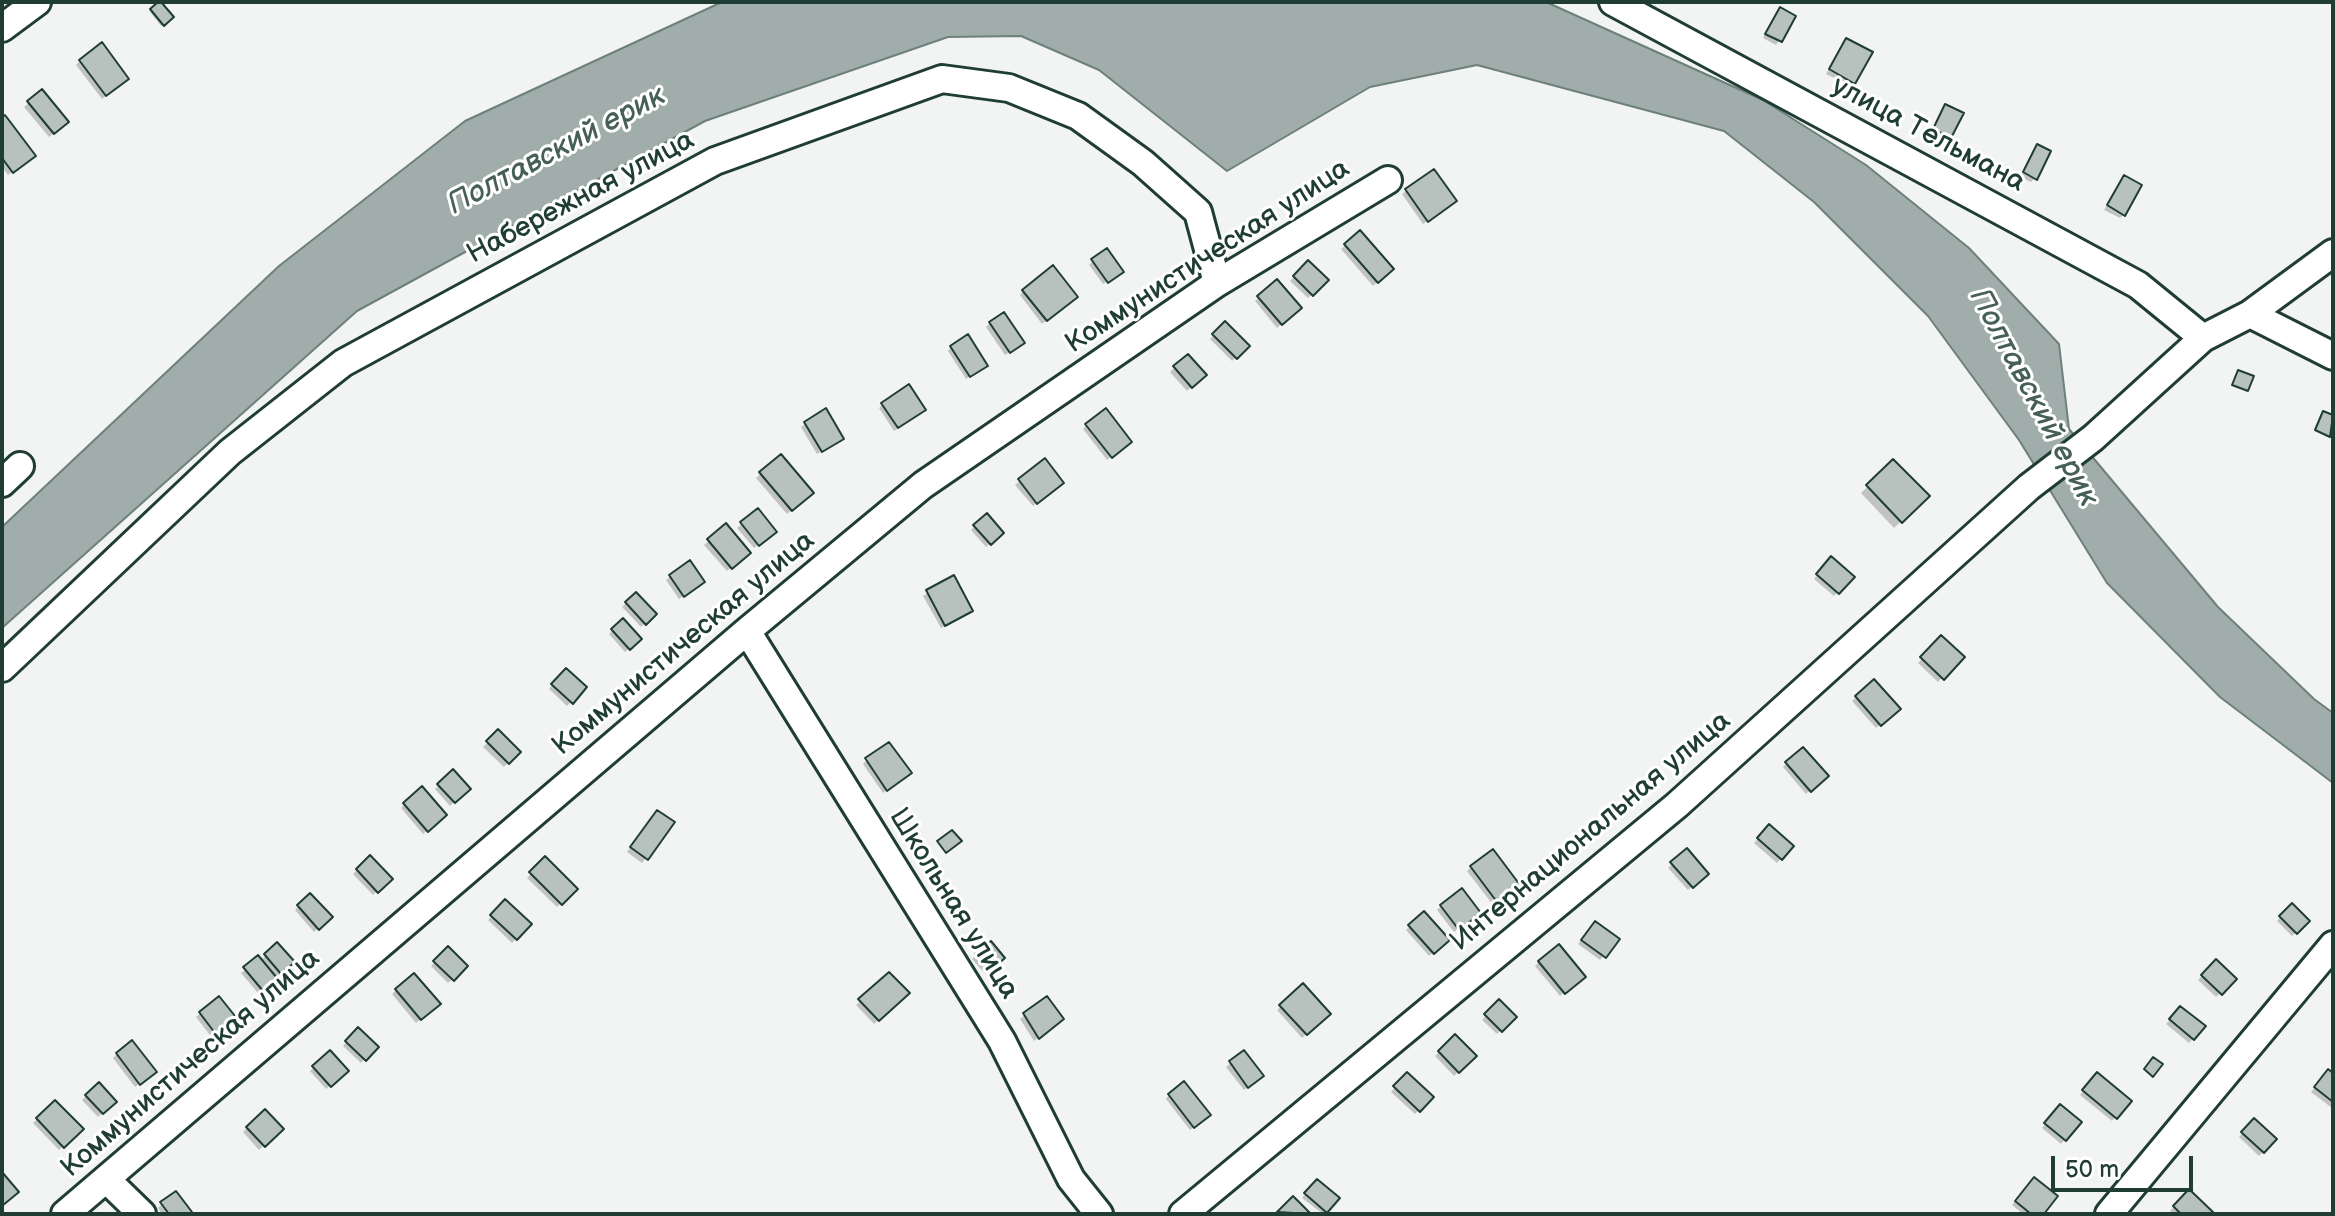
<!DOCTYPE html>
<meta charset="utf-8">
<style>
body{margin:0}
#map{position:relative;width:2335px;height:1216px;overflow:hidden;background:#f2f3f3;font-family:"Balsamiq Sans",sans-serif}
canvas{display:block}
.frame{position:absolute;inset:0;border:4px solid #1f3d34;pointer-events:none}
.scale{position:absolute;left:2051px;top:1156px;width:142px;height:36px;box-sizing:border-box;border:4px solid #1f3d34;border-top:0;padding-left:10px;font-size:24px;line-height:28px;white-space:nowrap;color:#1f3d34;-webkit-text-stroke:6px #fff;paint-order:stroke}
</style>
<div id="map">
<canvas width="2335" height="1216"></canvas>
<div class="frame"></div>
<div class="scale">50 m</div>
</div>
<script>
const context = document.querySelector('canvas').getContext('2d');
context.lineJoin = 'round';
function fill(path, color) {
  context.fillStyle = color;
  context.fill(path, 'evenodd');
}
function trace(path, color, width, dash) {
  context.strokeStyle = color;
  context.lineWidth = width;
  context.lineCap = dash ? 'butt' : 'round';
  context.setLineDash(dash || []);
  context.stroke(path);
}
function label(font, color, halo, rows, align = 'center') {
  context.font = font + ' "Balsamiq Sans",sans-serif';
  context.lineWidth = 6;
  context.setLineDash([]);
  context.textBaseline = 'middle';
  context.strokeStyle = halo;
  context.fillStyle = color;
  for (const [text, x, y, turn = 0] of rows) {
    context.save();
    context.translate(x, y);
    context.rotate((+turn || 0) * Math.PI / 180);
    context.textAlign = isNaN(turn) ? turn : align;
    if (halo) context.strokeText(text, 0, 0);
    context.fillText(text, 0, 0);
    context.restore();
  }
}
const water = new Path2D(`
 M722,2H1546L1763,100L1866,165L1969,248L2059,344L2069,429L2218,607L2314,699L2333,713V783L2220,697L2107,583L2019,440L1928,316L1814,202L1724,131L1477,65L1370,87L1227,171L1099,70L1021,36L948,37L705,121L357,311L2,628V527L279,266L465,121Z`);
fill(water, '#a1adaa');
trace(water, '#6d807b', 2);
fill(new Path2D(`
 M160,3L171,17L161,26L150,12Z
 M1776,14L1793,17L1776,45L1763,38Z
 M1843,44L1854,82L1850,86L1826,74Z
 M80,61L123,82L102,99L76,65Z
 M42,92L63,126L49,137L24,107Z
 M1942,110L1949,137L1945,141L1930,134Z
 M2,120L29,160L8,175L2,167Z
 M2038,146L2035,178L2031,182L2020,177Z
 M2124,178V214L2120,218L2104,210Z
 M1406,191L1451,205L1423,224L1402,194Z
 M1360,233L1392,269L1373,286L1341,249Z
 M1093,261L1120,272L1103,284L1089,265Z
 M1308,263L1326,280L1308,298L1290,281Z
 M1277,282L1299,308L1277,328L1255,301Z
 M1023,291L1072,300L1042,324L1020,295Z
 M990,323L1019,346L1005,355L986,327Z
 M1225,324L1247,346L1232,361L1210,339Z
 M951,347L981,369L966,379L948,351Z
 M1187,356L1204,375L1187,391L1170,372Z
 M883,404L920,414L894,431L879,408Z
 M825,411L838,442L817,454L801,427Z
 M1087,425L1126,445L1107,460L1083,429Z
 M781,456L811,492L787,514L756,478Z
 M1044,461L1058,486L1033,506L1015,485Z
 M1893,462L1927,496L1894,528L1861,493Z
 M757,511L770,535L754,548L737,528Z
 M986,516L1002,533L986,547L971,530Z
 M726,526L748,553L727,571L704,545Z
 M1831,559L1852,577L1834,596L1814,579Z
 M689,563L699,585L679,599L666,580Z
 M953,578L971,610L941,628L923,596Z
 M636,594L654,614L641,627L622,607Z
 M623,621L639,639L625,652L609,634Z
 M1941,638L1962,657L1938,682L1918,663Z
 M566,670L585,688L567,706L549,689Z
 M1874,681L1898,709L1876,728L1852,701Z
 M498,732L518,752L504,767L483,747Z
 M1803,749L1826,776L1806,794L1783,767Z
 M867,760L906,777L883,793L863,764Z
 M453,772L468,789L450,806L435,789Z
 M422,789L444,815L423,834L401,808Z
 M653,816L672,823L642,863L627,852Z
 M1769,827L1791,846L1777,863L1754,843Z
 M1686,851L1706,874L1688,890L1668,868Z
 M370,858L390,879L373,895L353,874Z
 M545,859L575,889L557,907L527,878Z
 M1471,867L1514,889L1493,905L1467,871Z
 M310,895L330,917L314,932L295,910Z
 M505,902L529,924L512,943L488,920Z
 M1441,906L1474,917L1454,932L1437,910Z
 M2292,906L2307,921L2292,936L2277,921Z
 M1424,914L1447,940L1429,956L1406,930Z
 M1591,927L1617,940L1600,960L1578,944Z
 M277,945L292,962L258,993L241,973L260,961Z
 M448,949L466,966L448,983L431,966Z
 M976,955L1002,958L985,974L972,959Z
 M2216,961L2234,979L2216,997L2198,980Z
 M1539,962L1579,980L1560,996L1535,966Z
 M414,975L438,1004L416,1023L392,994Z
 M889,975L907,993L874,1024L856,1005Z
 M1303,986L1328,1014L1302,1038L1277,1010Z
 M1047,998L1058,1023L1034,1041L1020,1019Z
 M1499,1002L1514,1017L1497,1034L1482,1020Z
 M2181,1008L2203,1027L2189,1043L2166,1024Z
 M200,1014L232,1024L213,1039L196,1017Z
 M358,1030L376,1047L361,1063L343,1046Z
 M1455,1037L1474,1056L1454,1076L1435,1056Z
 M330,1053L346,1071L326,1089L310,1071Z
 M1244,1053L1258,1080L1244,1090L1226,1067Z
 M117,1054L150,1076L135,1087L113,1058Z
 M1407,1074L1431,1097L1415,1114L1391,1092Z
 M2097,1075L2129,1101L2112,1121L2080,1095Z
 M2324,1076H2333L2332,1108L2311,1092Z
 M99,1085L114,1102L98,1117L82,1100Z
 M1169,1095L1204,1119L1190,1130L1166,1099Z
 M55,1102L81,1129L59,1150L33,1123Z
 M2061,1107L2079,1123L2061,1144L2042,1128Z
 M265,1111L281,1129L259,1150L243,1132Z
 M2254,1121L2275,1139L2259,1156L2239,1137Z
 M1317,1181L1337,1199L1323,1214L1302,1198Z
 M2030,1183L2041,1214H2023L2012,1205Z
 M2189,1192L2212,1214H2173L2170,1211Z
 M162,1204L188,1214H162L158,1208Z`), '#0003');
const building = new Path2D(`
 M158,2H161L174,17L164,26L150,9Z
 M1780,7L1796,16L1782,42L1765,34Z
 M1846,38L1873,52L1855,84L1829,69Z
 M102,42L129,79L106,96L79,60Z
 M42,89L69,122L54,134L27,101Z
 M1945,104L1964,113L1951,138L1933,129Z
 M5,115L36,156L13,173L2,158V117Z
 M2037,144L2051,151L2037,180L2023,172Z
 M1434,169L1457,201L1428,222L1405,189Z
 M2124,175L2142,185L2125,216L2107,205Z
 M1360,230L1394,269L1378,283L1344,244Z
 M1107,248L1124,272L1108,283L1091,259Z
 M1308,260L1329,280L1313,296L1293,276Z
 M1053,265L1078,297L1047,321L1022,290Z
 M1277,279L1302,308L1282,325L1257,296Z
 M1004,312L1025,343L1010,353L989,322Z
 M1225,321L1250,346L1237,359L1212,334Z
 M968,334L988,366L970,377L950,346Z
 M1188,354L1207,375L1192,388L1173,366Z
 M2238,370L2254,376L2248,391L2232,385Z
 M909,384L926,410L898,428L881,403Z
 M826,408L844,439L822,452L804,422Z
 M1106,408L1132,442L1112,458L1085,424Z
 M2323,411L2333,415L2330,437L2315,430Z
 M781,454L814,493L792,511L759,472Z
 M1045,458L1064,483L1037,504L1018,479Z
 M1893,459L1930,496L1902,523L1866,485Z
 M758,508L777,532L759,546L740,522Z
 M987,513L1004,533L991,545L973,525Z
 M726,523L751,553L732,569L707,539Z
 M1831,556L1855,577L1839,594L1816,574Z
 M690,560L705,582L684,597L669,575Z
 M954,575L973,611L945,626L926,590Z
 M636,592L657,614L646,625L625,602Z
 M623,618L642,639L630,650L611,629Z
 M1941,635L1965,657L1944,680L1920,657Z
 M566,668L587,687L573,704L551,684Z
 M1874,679L1901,709L1881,726L1855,696Z
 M498,729L521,752L509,764L486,741Z
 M889,742L912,773L887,791L865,758Z
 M1803,747L1829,776L1811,792L1785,762Z
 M453,769L471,789L455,803L437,784Z
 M422,786L447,815L428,832L403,803Z
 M657,810L675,822L648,860L630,847Z
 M1769,824L1794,846L1782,860L1757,838Z
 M952,830L962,841L946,853L937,841Z
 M1687,848L1709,874L1693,888L1670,862Z
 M1493,849L1520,885L1497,902L1470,866Z
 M370,855L393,879L378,893L356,869Z
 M545,856L578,889L562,905L529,872Z
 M1462,888L1481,913L1459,930L1440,905Z
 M310,893L333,917L319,930L297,905Z
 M505,899L532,924L517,940L490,915Z
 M2292,903L2310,921L2297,934L2279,916Z
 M1424,911L1450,940L1434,954L1408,925Z
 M1595,921L1620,939L1606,958L1581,940Z
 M991,941L1005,958L990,971L975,954Z
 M277,942L295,962L281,974L264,954Z
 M1559,944L1586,977L1565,994L1538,961Z
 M448,946L468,966L454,981L433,961Z
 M258,955L277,978L263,991L243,967Z
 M2216,959L2237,979L2222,995L2201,975Z
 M889,972L910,993L879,1021L858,999Z
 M414,973L441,1004L421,1020L395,989Z
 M1303,983L1331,1014L1307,1035L1279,1005Z
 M219,996L239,1021L218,1037L199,1012Z
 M1047,996L1064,1019L1039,1039L1023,1013Z
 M1499,999L1517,1017L1502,1032L1484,1014Z
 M2180,1006L2206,1026L2194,1040L2169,1019Z
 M358,1027L379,1047L366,1061L345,1041Z
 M1455,1034L1477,1056L1459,1073L1438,1051Z
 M132,1040L157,1072L140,1085L116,1053Z
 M330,1050L349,1071L331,1087L312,1066Z
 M1244,1050L1264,1076L1248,1088L1229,1061Z
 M2153,1057L2163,1064L2153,1077L2144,1069Z
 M2328,1069L2333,1073V1102L2314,1087Z
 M1407,1072L1434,1097L1420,1112L1393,1086Z
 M2097,1072L2132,1101L2117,1119L2082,1090Z
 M1184,1081L1211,1115L1194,1128L1168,1094Z
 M99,1082L117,1102L103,1114L85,1095Z
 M55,1100L84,1129L64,1148L36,1118Z
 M2060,1104L2082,1122L2066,1141L2044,1123Z
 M265,1109L284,1129L265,1147L246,1127Z
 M2254,1118L2277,1139L2264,1153L2241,1132Z
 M2,1172L19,1192L2,1206Z
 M2034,1177L2058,1196L2044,1214H2031L2015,1201Z
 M1317,1179L1340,1198L1327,1213L1304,1193Z
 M2189,1189L2215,1214H2181L2173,1206Z
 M176,1191L192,1212L190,1214H169L160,1202Z
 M1293,1196L1311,1214L1277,1212Z`);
fill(building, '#b7c1bd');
trace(building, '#1f3d34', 2);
const minor = new Path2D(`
 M1613,2L2138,285L2203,338
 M2,28L37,2
 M2250,314L2333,356
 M2,483L20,466
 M747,631L1002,1041L1071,1179L1099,1214
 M2,668L230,452L343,363L715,161L942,79L1009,88L1078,116L1143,163L1198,212L1217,283
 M106,1179L142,1214
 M65,1214L747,631L923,485L1217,283L1388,180
 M1183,1214L1677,805L2029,487L2093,438L2203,338L2250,314L2333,253
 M2109,1214L2333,945`);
trace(minor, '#1f3d34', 32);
trace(minor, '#fff', 26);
label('28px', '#1f3d34', '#fff', [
 ["улица Тельмана",1928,135,28],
 ["Набережная улица",581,198,-28],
 ["Коммунистическая улица",1208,257,-33],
 ["Коммунистическая улица",684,644,-40],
 ["Интернациональная улица",1591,832,-40],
 ["Школьная улица",953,904,58],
 ["Коммунистическая улица",191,1064,-41]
]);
label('italic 30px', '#465f57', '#fff', [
 ["Полтавский ерик",557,151,-28],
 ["Полтавский ерик",2033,398,62]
]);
</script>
